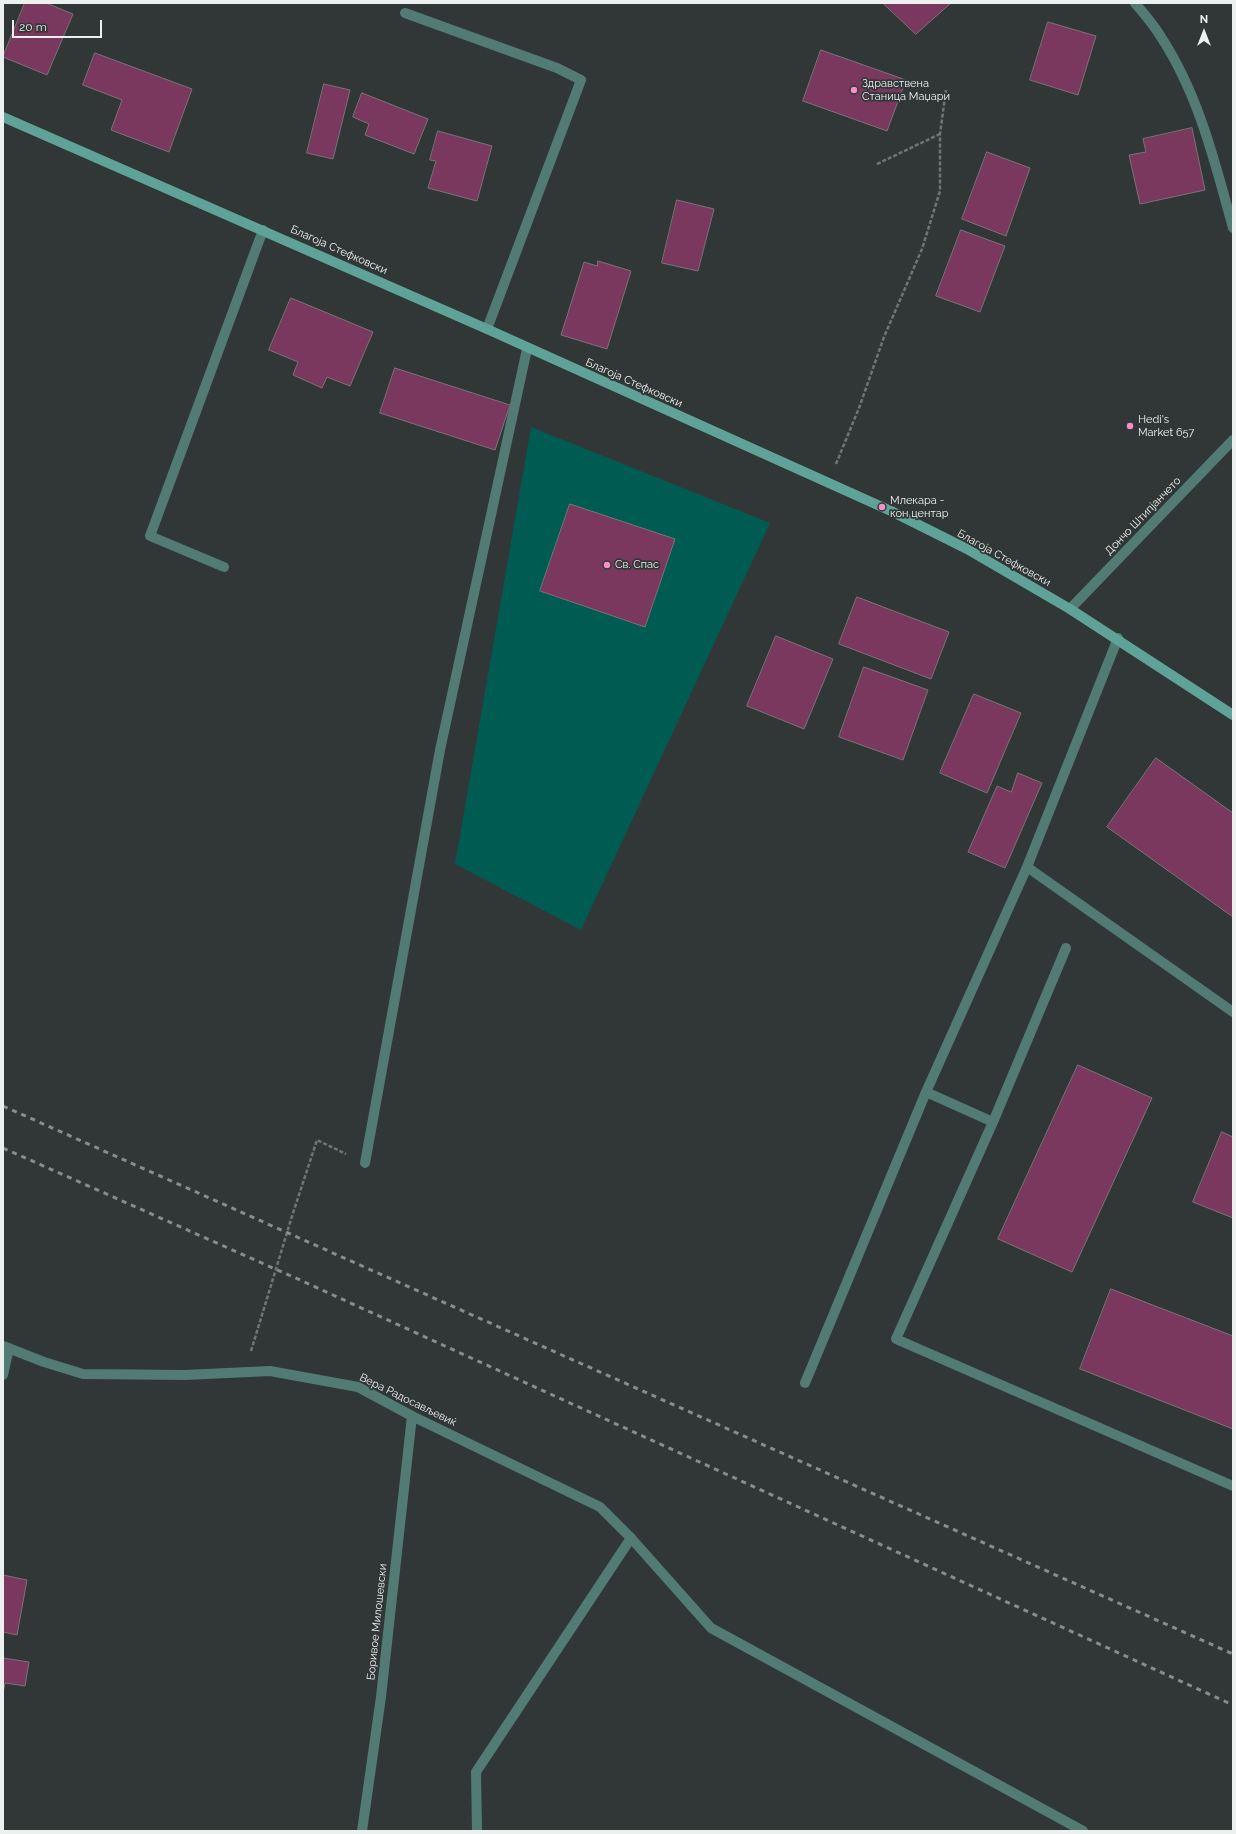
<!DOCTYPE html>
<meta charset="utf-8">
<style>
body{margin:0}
#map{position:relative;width:1236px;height:1834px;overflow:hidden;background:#313736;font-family:Raleway,sans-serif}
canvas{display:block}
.frame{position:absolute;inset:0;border:4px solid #ecf0ef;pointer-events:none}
.north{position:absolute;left:1184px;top:12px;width:40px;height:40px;-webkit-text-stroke:3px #313736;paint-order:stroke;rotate:0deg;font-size:11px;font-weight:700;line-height:16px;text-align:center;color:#ecf0ef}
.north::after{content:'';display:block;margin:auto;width:14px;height:18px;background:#ecf0ef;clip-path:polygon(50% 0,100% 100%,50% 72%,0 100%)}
.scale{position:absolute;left:12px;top:20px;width:90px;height:18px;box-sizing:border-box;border:2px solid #ecf0ef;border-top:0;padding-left:5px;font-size:12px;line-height:14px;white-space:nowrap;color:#ecf0ef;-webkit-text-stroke:3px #313736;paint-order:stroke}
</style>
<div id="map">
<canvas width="1236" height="1834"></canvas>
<div class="frame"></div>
<div class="north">N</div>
<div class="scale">20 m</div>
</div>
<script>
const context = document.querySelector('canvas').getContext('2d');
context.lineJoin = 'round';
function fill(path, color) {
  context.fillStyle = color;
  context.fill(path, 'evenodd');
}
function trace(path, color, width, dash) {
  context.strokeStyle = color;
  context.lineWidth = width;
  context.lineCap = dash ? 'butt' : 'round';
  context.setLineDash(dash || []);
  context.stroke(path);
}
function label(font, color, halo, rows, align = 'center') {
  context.font = font + ' Raleway,sans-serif';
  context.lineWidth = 3.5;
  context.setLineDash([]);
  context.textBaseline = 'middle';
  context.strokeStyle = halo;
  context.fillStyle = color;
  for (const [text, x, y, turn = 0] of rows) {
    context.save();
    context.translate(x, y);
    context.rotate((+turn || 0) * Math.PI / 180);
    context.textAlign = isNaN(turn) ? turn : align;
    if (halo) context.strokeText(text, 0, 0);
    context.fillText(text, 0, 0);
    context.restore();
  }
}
fill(new Path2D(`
 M531,427L770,523L581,930L455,864Z`), '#005c52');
const building = new Path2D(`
 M25,3H46L73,14L47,75L3,57Z
 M883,3H951L916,34Z
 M1048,22L1096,36L1078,95L1030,80Z
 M821,50L906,80L887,131L803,101Z
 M95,53L192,89L169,152L111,130L122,100L83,85Z
 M324,84L350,90L333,159L307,153Z
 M362,93L428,119L414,154L365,135L369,124L353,117Z
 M1192,128L1205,190L1140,204L1129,155L1146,152L1143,139Z
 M438,131L492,146L477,201L428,188L436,161L430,160Z
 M987,152L1030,168L1006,236L962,219Z
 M677,200L714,209L698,271L662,263Z
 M961,230L1005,246L980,312L936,296Z
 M598,261L631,271L607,349L561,335L584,262L597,266Z
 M291,298L373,332L350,386L327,377L322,388L293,375L298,362L269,350Z
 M395,368L510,405L495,450L380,413Z
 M570,504L675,539L645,627L540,591Z
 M857,597L949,632L931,679L839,644Z
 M776,636L833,659L804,729L747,706Z
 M864,667L928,690L903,760L839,737Z
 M974,694L1021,713L987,793L940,773Z
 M1156,758L1233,813V917L1107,827Z
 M1018,773L1042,783L1005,868L968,852L997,786L1011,792Z
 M1078,1065L1152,1098L1072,1272L998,1239Z
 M1222,1132L1233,1137V1218L1193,1202Z
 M1111,1289L1233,1336V1429L1080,1369Z
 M3,1575L27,1580L17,1635L3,1632Z
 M3,1658L29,1662L25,1686L5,1683L3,1693Z`);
fill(building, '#7b385e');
trace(building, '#7a7377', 1);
trace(new Path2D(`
 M877,164L940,134
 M836,464L859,408L884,337L922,249L940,191V134L946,90
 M251,1351L293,1213L317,1140L346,1154`), '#707574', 2.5, [4, 2]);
trace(new Path2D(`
 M224,567L150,536L263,230
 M1027,867L1233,1012
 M1066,948L993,1122L896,1339L1233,1486
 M926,1092L993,1122
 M805,1383L926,1092L1027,867L1118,638
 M631,1538L711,1628L1083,1831`), '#527b74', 10);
trace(new Path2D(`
 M1135,3C1144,14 1154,25 1161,37C1199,95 1215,163 1233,228
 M405,13L557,68L581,80L487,329
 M1070,609L1233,440
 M365,1163L440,750L527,349
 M3,1346L44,1362L83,1374L185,1375L270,1371L358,1387L412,1416L600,1507L631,1538L476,1772L477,1831
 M3,1375L9,1348
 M362,1831L381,1697L412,1416`), '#527b74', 10);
trace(new Path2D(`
 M3,117L487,329L891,511L967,549L1070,609L1233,715`), '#5fa297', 10);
trace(new Path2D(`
 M3,1106L1233,1654
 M3,1148L300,1280L1233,1705`), '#888d8c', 3, [5, 5]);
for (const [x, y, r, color] of [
 [854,90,4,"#f98fc9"],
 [1130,426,4,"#f98fc9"],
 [882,507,4,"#f98fc9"],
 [607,565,4,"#f98fc9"]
]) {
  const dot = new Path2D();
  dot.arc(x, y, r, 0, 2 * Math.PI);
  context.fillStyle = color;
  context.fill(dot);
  trace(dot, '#313736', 1.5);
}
label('11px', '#ecf0ef', '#313736', [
 ["Здравствена",862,84],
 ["Станица Маџари",862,97],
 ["Hedi's",1138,420],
 ["Market 657",1138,433],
 ["Млекара -",890,501],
 ["кон центар",890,514],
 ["Св. Спас",615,565]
], 'left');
label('11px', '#ecf0ef', '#313736', [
 ["Благоја Стефковски",339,250,24],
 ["Благоја Стефковски",634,383,24],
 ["Дончо Штипјанчето",1143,516,-46],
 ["Благоја Стефковски",1004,558,29],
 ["Вера Радосављевиќ",408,1400,26],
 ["Боривое Милошевски",377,1622,-84]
]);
</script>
